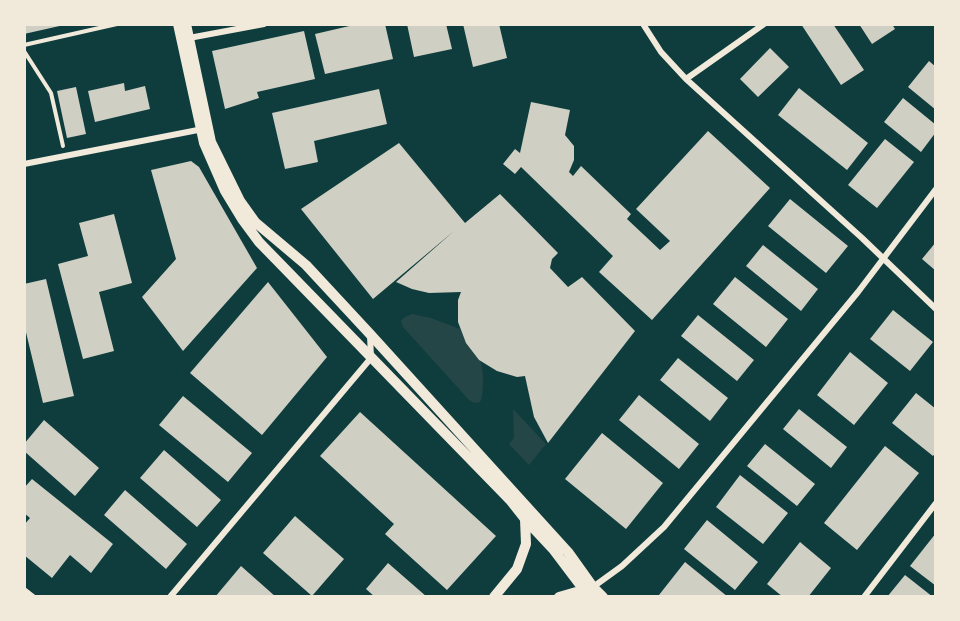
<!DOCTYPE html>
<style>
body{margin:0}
#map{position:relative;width:960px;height:621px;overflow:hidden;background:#0f3d3e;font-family:"Public Sans",sans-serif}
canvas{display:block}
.frame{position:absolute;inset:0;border:26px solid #f1e9da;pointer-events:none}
</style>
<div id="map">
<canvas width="960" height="621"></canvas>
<div class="frame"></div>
</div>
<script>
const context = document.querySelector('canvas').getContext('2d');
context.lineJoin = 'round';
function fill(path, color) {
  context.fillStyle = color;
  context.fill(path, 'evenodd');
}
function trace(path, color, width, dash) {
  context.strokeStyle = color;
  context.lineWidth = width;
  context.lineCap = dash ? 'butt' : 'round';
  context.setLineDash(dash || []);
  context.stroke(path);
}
fill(new Path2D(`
 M412,314L431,318L460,329C466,343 472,349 480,361C484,367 484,396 480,402L474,403L469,400L403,327L401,321L405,317Z
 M513,409L546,444L529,465L509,444L514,438Z`), '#244646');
fill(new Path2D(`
 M24,24H64V25L24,34Z
 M358,24H385L393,59L325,74L315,34Z
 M407,24H446L452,49L414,57Z
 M463,24H499L507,58L473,67Z
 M801,24H833L864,70L841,85Z
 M859,24H892L895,29L872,44Z
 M304,31L315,79L257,92L259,98L225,109L212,51Z
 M770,48L789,67L758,97L740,79Z
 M929,61L936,67V110L908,87Z
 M124,83L125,91L145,86L150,109L95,122L88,91Z
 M76,87L86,134L67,138L57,91Z
 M799,88L868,143L847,170L778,115Z
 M379,89L387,124L314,141L318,162L285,169L272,113Z
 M903,98L936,125V132L921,152L884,122Z
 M531,102L570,110L565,135L574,146V160L569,172L573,176L581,166L631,214L627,219L660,250L670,241L636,209L708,131L770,188L652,320L599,272L613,256L521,167L515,174L503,164L515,149L520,153Z
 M885,139L914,162L877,208L848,185Z
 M399,143L465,223L500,194L558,253L552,259L550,268L568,287L582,277L635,331L548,443L534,417L525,376L517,377L497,371L479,360L466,343L458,322V300L461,292L429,293L412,289L396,282L454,231L373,299L301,209Z
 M191,161L199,167L257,268L183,351L142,297L176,259L151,170Z
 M790,199L848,246L826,273L768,226Z
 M114,214L132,283L99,292L114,351L83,359L58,264L88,256L79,223Z
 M936,242V271L922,259Z
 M763,245L818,289L801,311L746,266Z
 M735,277L788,319L766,347L713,304Z
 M46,279L74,396L43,403L24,324V284Z
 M268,282L327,357L262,435L190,373Z
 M893,310L933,342L910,371L870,339Z
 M698,315L754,360L737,381L681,336Z
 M850,352L888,383L854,425L817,395Z
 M678,358L728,398L710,421L660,380Z
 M916,393L936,409V452L933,456L892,423Z
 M639,395L699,444L679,469L619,420Z
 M183,396L252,453L228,482L159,425Z
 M799,409L847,447L831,468L783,429Z
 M360,412L496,536L447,590L385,534L394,524L320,456Z
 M44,420L99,468L75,496L24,451V444Z
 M602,433L663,483L626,529L565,479Z
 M765,444L815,484L797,506L747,466Z
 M885,446L919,473L857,550L824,523Z
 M164,450L221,500L197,527L140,478Z
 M740,475L788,513L763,544L716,507Z
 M32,479L113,544L91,573L70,555L52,578L24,555V525L30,518L24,513V488Z
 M125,490L187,544L166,569L104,515Z
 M295,516L344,559L312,596L263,553Z
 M707,520L758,562L735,590L684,549Z
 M936,533V586L910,566Z
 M800,542L831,568L808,597H783L767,584Z
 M685,562L728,597H662L659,595Z
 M388,563L427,597H375L366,589Z
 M241,566L276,597H215Z
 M905,575L933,597H887Z`), '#cfcfc3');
trace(new Path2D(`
 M24,45L117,24
 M24,51L51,93L63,146`), '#f1e9da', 4);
trace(new Path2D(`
 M643,24L661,52L686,79L862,238L936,309
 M189,38L264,24
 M686,79L764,24
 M24,164L203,129
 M593,587L622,566L664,527L858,292L936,189
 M24,590L33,597
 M170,597L371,358L370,335
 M864,597L936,503`), '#f1e9da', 6);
trace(new Path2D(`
 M178,24L204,143L225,191L242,219L259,242L510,500L525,519L553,549L584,590L595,597
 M186,24L211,142L240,201L255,222L306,265L370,334L568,552L593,587L603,597
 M494,597L517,569L526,544L525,519
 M559,597L590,588`), '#f1e9da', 10);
</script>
